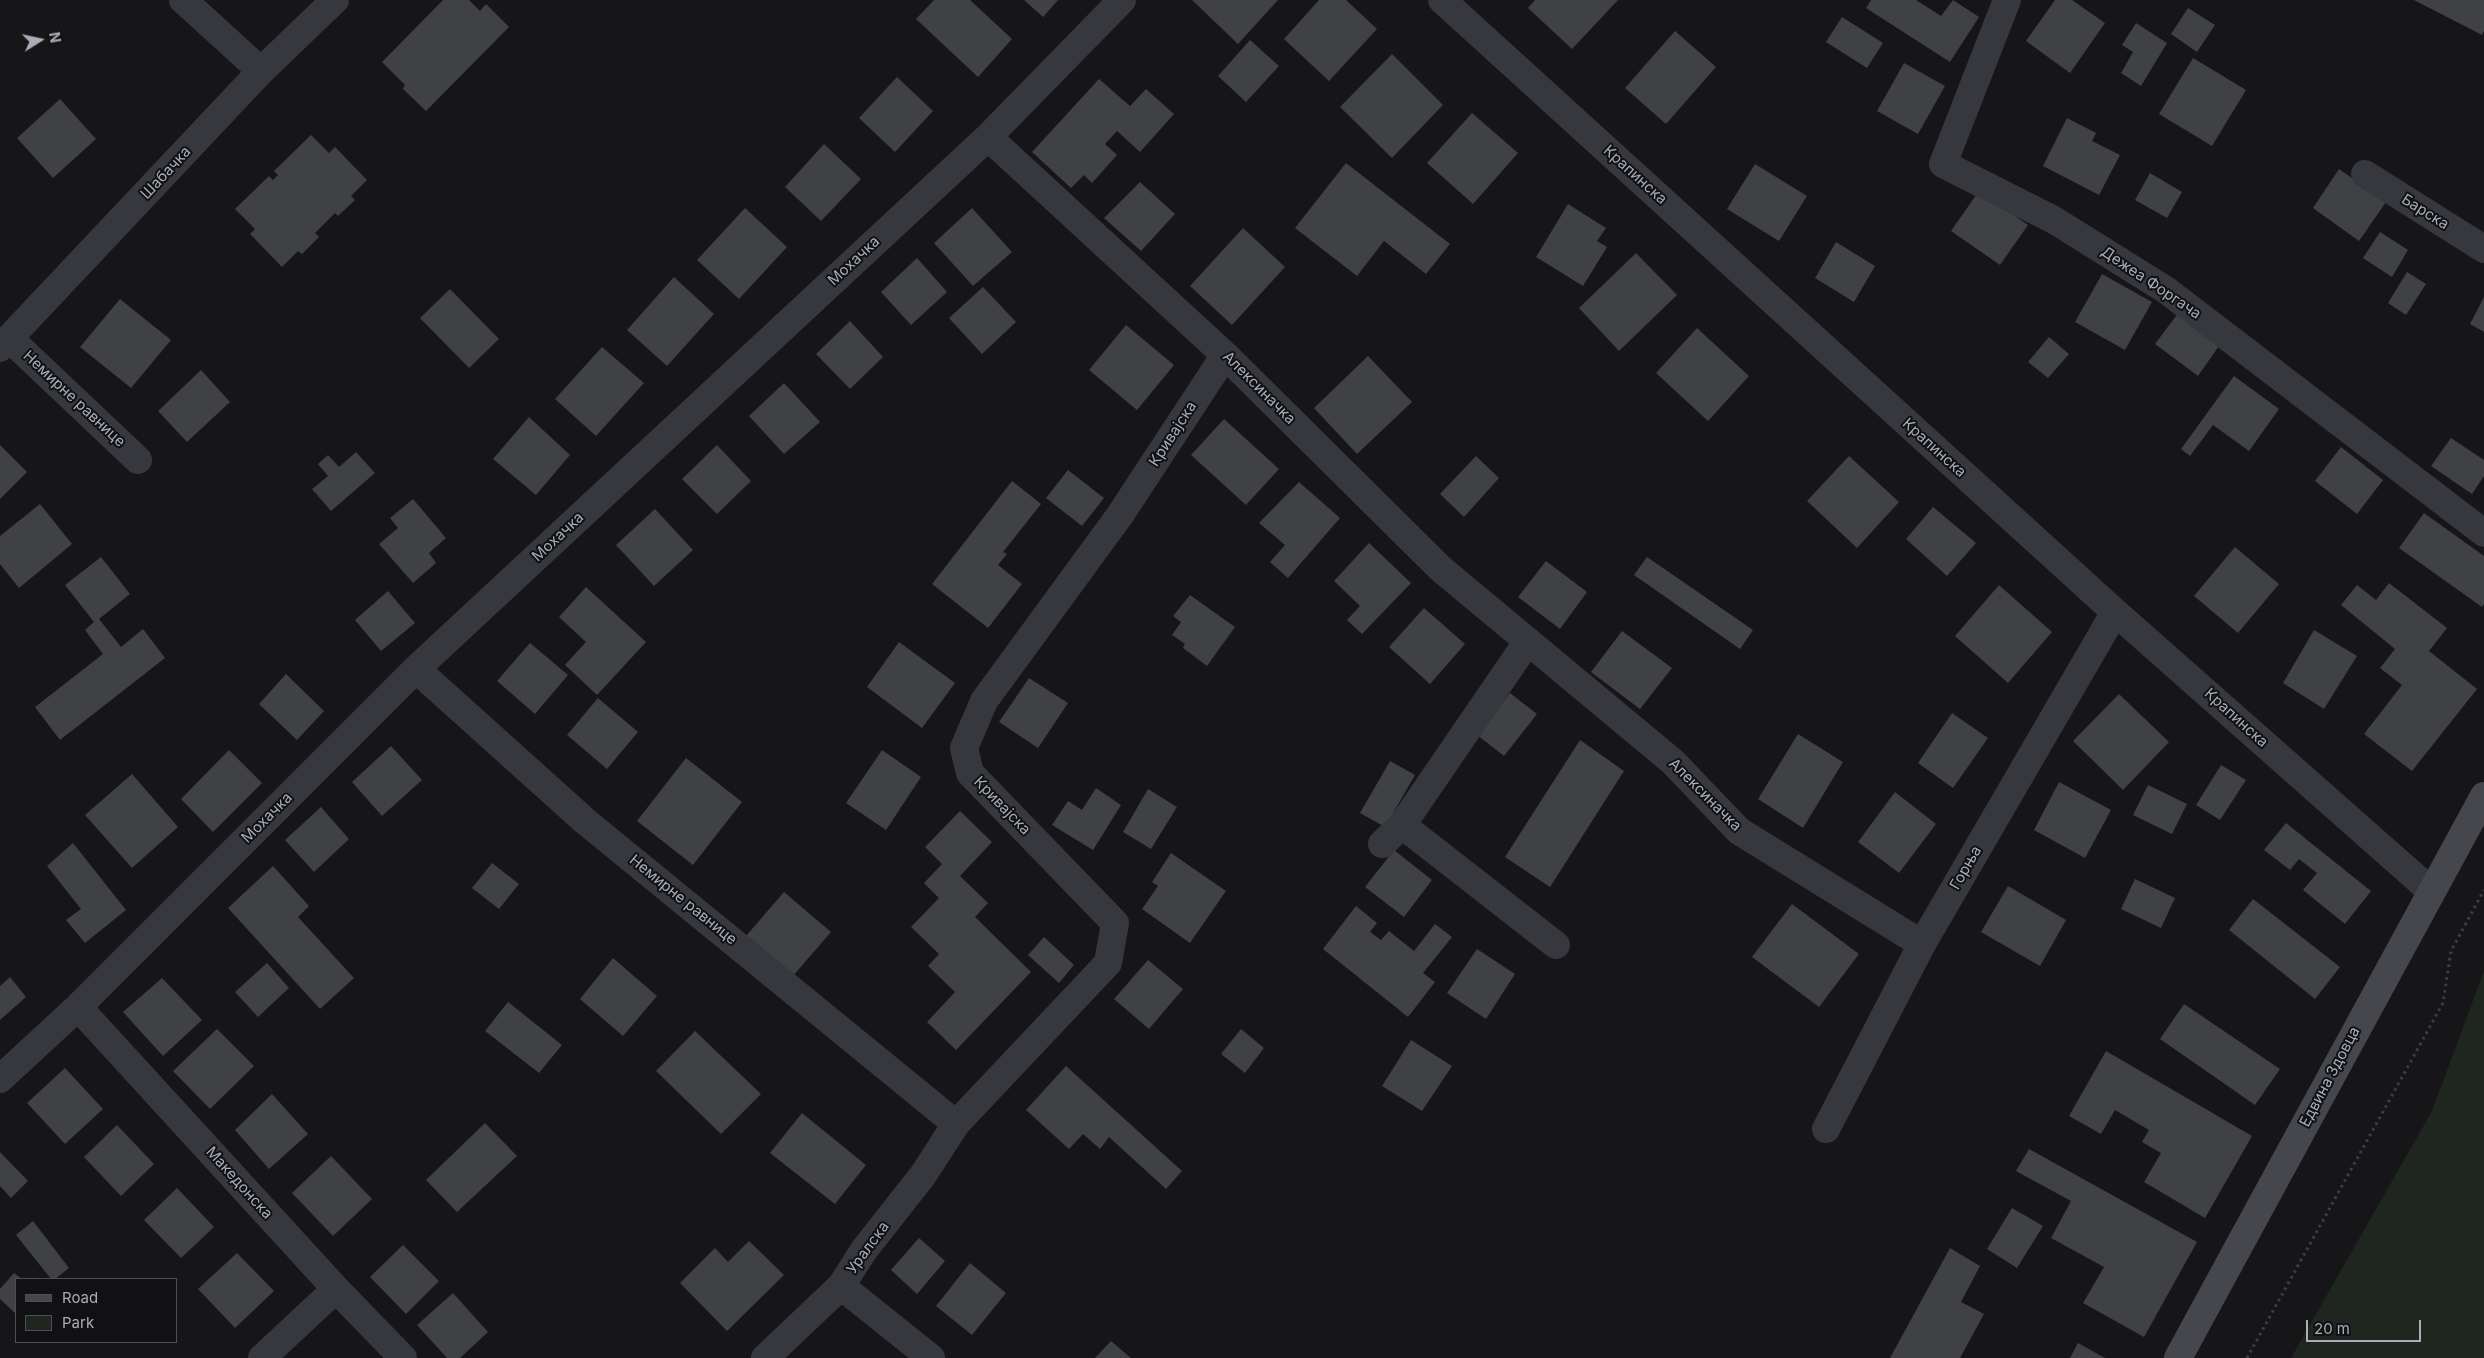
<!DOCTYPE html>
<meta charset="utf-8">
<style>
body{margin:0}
#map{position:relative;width:2484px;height:1358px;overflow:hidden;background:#161618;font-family:Inter,sans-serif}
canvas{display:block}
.legend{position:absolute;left:15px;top:1278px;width:162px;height:65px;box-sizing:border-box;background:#111113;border:1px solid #4d4f55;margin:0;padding:6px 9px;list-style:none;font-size:15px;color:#a8adb8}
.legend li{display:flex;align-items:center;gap:10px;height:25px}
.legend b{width:25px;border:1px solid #4d4f55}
.north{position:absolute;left:15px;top:15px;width:50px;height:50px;-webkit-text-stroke:4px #111113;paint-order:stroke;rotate:80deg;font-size:14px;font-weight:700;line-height:20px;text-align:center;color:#a8adb8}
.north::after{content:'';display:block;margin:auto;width:18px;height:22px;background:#a8adb8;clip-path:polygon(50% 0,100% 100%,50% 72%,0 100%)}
.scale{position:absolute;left:2306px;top:1320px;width:115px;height:22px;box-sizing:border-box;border:2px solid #a8adb8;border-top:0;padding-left:6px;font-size:15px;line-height:18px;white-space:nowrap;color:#a8adb8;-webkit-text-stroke:4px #111113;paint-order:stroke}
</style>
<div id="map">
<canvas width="2484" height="1358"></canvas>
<ul class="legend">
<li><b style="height:6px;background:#45474d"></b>Road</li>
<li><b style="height:14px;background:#1e261f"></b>Park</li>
</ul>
<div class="north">N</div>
<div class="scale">20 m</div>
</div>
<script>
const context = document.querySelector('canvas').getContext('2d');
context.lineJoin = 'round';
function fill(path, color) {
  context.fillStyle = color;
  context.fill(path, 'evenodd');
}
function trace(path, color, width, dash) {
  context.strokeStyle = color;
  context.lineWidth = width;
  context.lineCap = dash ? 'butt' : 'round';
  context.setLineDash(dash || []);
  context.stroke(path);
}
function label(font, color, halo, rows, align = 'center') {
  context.font = font + ' Inter,sans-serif';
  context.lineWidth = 4;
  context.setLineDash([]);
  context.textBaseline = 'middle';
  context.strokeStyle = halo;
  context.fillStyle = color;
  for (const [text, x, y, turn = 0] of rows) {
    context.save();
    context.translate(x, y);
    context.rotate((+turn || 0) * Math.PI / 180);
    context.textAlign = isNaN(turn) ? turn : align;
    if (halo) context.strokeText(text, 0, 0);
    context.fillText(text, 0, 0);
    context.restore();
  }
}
fill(new Path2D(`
 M2484,971V1358H2291L2432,1111Z`), '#1e261f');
fill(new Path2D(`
 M443,0H469L480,11L486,4L509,27L426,111L403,89L405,85L382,62Z
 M934,0H970L1012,39L978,77L916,19Z
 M1024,0H1058L1043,17Z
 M1192,0H1278L1238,44Z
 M1319,0H1346L1377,29L1329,81L1284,39Z
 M1535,0H1618L1572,49L1528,8Z
 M1871,0H1916L1941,16L1953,0L1979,17L1950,62L1866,8Z
 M2055,0H2072L2105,23L2070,73L2026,41Z
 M2414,0H2484V31L2482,35Z
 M2188,8L2215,25L2197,52L2171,34Z
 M1842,17L1883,43L1867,68L1826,42Z
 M2136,23L2167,43L2141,86L2121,73L2133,52L2122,45Z
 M1675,31L1716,67L1666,124L1625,88Z
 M1250,40L1279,66L1246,102L1218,76Z
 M1392,54L1443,105L1392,158L1340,107Z
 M2193,58L2246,90L2212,146L2159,114Z
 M1904,63L1945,86L1918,134L1877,111Z
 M897,77L933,111L895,152L859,118Z
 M1099,79L1130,106L1146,89L1174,114L1140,152L1117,131L1105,144L1117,155L1092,183L1084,175L1071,188L1032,152Z
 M60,99L96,139L53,178L17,138Z
 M1472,113L1518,153L1473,204L1427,163Z
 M2067,118L2096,133L2092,141L2120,155L2099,195L2043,166Z
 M311,135L329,153L335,147L367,180L351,196L355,200L338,216L335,213L315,233L319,237L302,254L298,251L282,267L250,234L255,229L235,209L269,176L273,180L278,175L274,171Z
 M824,144L861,179L821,221L785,187Z
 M1346,163L1450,244L1426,274L1384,241L1357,276L1295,228Z
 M1755,164L1807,196L1779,241L1727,209Z
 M2339,169L2386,202L2359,241L2313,208Z
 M2150,173L2182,192L2167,218L2135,200Z
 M1140,182L1175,214L1141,251L1104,218Z
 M1979,191L2028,225L2000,265L1951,231Z
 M1568,204L1606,228L1597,241L1607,247L1583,286L1536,257Z
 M745,208L787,247L739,299L697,260Z
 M972,208L1012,252L973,286L934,243Z
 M1243,228L1285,267L1232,325L1190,286Z
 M2380,232L2408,250L2392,277L2363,258Z
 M1836,242L1875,266L1854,302L1815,278Z
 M1636,253L1677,295L1619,351L1579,308Z
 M917,258L947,292L911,325L881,292Z
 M2407,272L2426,284L2406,315L2388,303Z
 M2102,274L2152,302L2125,350L2075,322Z
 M674,277L714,314L667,366L627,330Z
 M983,287L1016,322L982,354L949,318Z
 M450,289L499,339L469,368L420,318Z
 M2484,297V332L2470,324Z
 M120,299L171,340L131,388L80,347Z
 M2179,312L2221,343L2198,376L2155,344Z
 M850,321L883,357L850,389L816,354Z
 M1126,325L1174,365L1137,410L1089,370Z
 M1697,328L1749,376L1708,421L1656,373Z
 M2049,337L2069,354L2048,378L2028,362Z
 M602,347L644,383L596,436L555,399Z
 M1368,356L1412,402L1357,454L1314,408Z
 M201,370L230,402L187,442L158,411Z
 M2234,376L2279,409L2249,451L2213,425L2190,456L2181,449Z
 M784,383L820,422L784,454L749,416Z
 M529,417L570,455L536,495L493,459Z
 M1224,419L1279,469L1246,505L1191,455Z
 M2451,438L2484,460V476L2472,494L2431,466Z
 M0,445L27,472L0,499Z
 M717,445L751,481L717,514L682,479Z
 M2341,447L2383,480L2357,514L2315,481Z
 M356,452L375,473L331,511L312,489L328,476L318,464L328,455L339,467Z
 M1476,456L1499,478L1464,517L1440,494Z
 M1849,456L1899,502L1857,548L1807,501Z
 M1068,470L1104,498L1082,526L1046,498Z
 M1012,481L1041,504L1003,552L1007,554L998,565L1022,584L988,628L932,584Z
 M1299,482L1340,518L1288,578L1270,562L1285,545L1259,523Z
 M413,499L446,538L429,553L436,563L413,583L379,544L398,528L390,518Z
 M40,504L72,544L19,588L0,564V536Z
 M1933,507L1976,543L1947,576L1906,539Z
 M655,509L693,550L654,586L616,545Z
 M2424,513L2484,556V604L2482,607L2399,548Z
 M1369,543L1411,583L1362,634L1347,620L1360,606L1334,581Z
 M2235,547L2279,584L2238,633L2194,596Z
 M101,557L130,594L99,619L121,647L143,629L165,658L60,740L35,707L103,654L85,630L94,622L65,585Z
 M1647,557L1753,630L1740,649L1634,575Z
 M1546,561L1587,592L1560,629L1518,597Z
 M2389,583L2447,628L2429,651L2477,689L2412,771L2364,734L2402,685L2380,668L2395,649L2341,605L2357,585L2376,600Z
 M1999,585L2052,632L2008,683L1955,636Z
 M586,587L646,642L597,695L565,665L586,642L559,617Z
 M388,591L415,623L381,651L355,620Z
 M1190,595L1235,627L1207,666L1183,648L1185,644L1172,635L1181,622L1173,616Z
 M1424,608L1465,644L1430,684L1389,647Z
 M2314,630L2357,656L2324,709L2283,683Z
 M1622,631L1672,668L1640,709L1591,672Z
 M899,642L955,683L922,728L867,687Z
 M530,643L568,675L535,714L497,681Z
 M286,674L324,711L297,740L259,704Z
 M1029,678L1068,703L1038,748L999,722Z
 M1510,693L1537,714L1504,756L1477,735Z
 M2119,694L2169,742L2123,790L2073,741Z
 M598,698L638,732L607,769L567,735Z
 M1952,713L1988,738L1953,788L1918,763Z
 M1798,734L1843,762L1803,828L1758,799Z
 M1580,740L1624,771L1550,887L1505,857Z
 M391,746L422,780L382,816L352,782Z
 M229,750L262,783L213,832L181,799Z
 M882,750L921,777L886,830L846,803Z
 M686,758L742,802L693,865L637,821Z
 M1390,761L1415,775L1385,827L1360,813Z
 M2221,765L2246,780L2220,820L2196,805Z
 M132,774L178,827L132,868L85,815Z
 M2059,782L2111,810L2085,858L2034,830Z
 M2148,785L2187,804L2172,834L2133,815Z
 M1096,788L1121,805L1093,850L1052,825L1068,801L1082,810Z
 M1148,789L1177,807L1151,849L1123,832Z
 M1895,792L1936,824L1899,873L1858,842Z
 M321,807L349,839L314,872L285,840Z
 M960,811L992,842L960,876L988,903L975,917L1031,972L956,1050L927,1022L955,992L928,966L939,954L911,927L939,898L924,883L942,864L925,847Z
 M2286,823L2371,891L2345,924L2303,890L2317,873L2299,859L2290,870L2264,850Z
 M73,843L126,910L85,943L66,920L81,909L47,866Z
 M1394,850L1432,880L1404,917L1365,887Z
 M1171,853L1226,891L1190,943L1142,909L1158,886L1152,882Z
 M492,863L519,884L499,909L472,888Z
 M273,866L309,906L298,917L354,978L320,1009L228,908Z
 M2135,879L2175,898L2161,928L2121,909Z
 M2008,886L2066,920L2040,966L1981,932Z
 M784,892L831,932L792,977L746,936Z
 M2253,899L2340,967L2315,999L2229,930Z
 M1792,904L1859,954L1819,1007L1752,957Z
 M1356,906L1377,923L1370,932L1381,940L1389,931L1414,951L1435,924L1452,937L1423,973L1435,982L1408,1017L1323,949Z
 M1044,937L1074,965L1059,983L1028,955Z
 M1477,949L1515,974L1486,1019L1447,993Z
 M613,958L657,996L623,1036L580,999Z
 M1148,960L1183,989L1149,1029L1114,999Z
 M267,963L289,988L258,1017L235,992Z
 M10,977L26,997L0,1020V986Z
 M162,978L202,1020L163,1056L123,1012Z
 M508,1002L562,1045L539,1073L485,1031Z
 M2184,1004L2280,1069L2255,1105L2160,1039Z
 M217,1029L254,1066L210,1109L173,1071Z
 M1241,1029L1264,1048L1245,1073L1221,1054Z
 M695,1031L761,1094L721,1134L656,1071Z
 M1411,1040L1452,1066L1422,1111L1382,1086Z
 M2106,1051L2252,1136L2205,1218L2144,1182L2161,1153L2142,1142L2149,1130L2115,1110L2101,1134L2069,1116Z
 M1066,1066L1182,1171L1166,1189L1109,1137L1100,1149L1083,1134L1069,1149L1026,1110Z
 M65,1068L103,1109L65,1144L27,1103Z
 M272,1094L308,1134L269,1169L235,1130Z
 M802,1113L866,1165L835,1204L770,1153Z
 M485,1123L517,1156L457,1212L426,1180Z
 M117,1125L154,1164L121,1196L84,1157Z
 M2029,1149L2197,1242L2144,1337L2083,1303L2104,1267L2051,1238L2071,1201L2016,1171Z
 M0,1152L28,1181L11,1198L0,1186Z
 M331,1156L372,1199L333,1236L292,1193Z
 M177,1188L214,1227L181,1258L144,1220Z
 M2012,1208L2043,1226L2017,1268L1987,1249Z
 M33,1221L69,1268L55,1279H51L16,1235Z
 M919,1238L945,1261L917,1294L891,1270Z
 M749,1241L784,1275L727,1331L680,1283L715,1248L728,1262Z
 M403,1245L439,1281L406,1314L370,1277Z
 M1950,1248L1980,1266L1961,1302L1984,1314L1960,1358H1890Z
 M237,1253L274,1291L235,1328L198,1289Z
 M970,1263L1006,1293L972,1335L936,1306Z
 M14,1273L22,1279H16V1314L0,1299V1289Z
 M453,1293L488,1332L460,1358H447L417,1325Z
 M1111,1341L1131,1358H1095Z
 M2078,1343L2105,1358H2070Z`), '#404145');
trace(new Path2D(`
 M2247,1358L2443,1003L2451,951L2484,890`), '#3d3f44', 3, [2.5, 4]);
trace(new Path2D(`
 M183,0L261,71
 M1442,0L2115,612L2431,891
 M2007,0L1943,164L2054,220L2166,290L2484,533
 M988,137L1225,355L1441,569L1673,762L1739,831L1922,944
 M2365,174L2484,249
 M10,339L138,460
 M0,348L261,71L335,0
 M416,669L585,821L956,1124
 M1402,825L1556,945
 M1382,844L1402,825L1528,641
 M78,1007L336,1289L403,1358
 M0,1079L78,1007L416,669L988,137L1122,0
 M1826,1129L1922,944L2115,612
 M841,1286L931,1358
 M262,1358L336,1289
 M765,1358L841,1286L864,1250L923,1175L956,1124L1108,963L1115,923L970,773L964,748L984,701L1120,515L1225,355`), '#37383d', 28);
trace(new Path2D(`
 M2178,1358L2484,796`), '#45474d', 28);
label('15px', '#a8adb8', '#111113', [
 ["Шабачка",166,173,-47],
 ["Крапинска",1635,175,42],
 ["Барска",2425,212,32],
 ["Мохачка",854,261,-43],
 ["Дежеа Форгача",2151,283,34],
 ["Алексиначка",1259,388,45],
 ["Немирне равнице",74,399,43],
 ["Кривајска",1173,434,-57],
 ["Крапинска",1934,448,42],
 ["Мохачка",558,537,-43],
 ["Крапинска",2236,718,42],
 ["Алексиначка",1705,795,45],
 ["Кривајска",1002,806,46],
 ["Мохачка",267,818,-45],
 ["Горња",1966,868,-60],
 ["Немирне равнице",683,900,39],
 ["Едвина Здовца",2330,1077,-62],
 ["Македонска",239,1183,48],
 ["Уралска",868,1248,-54]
]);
</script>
